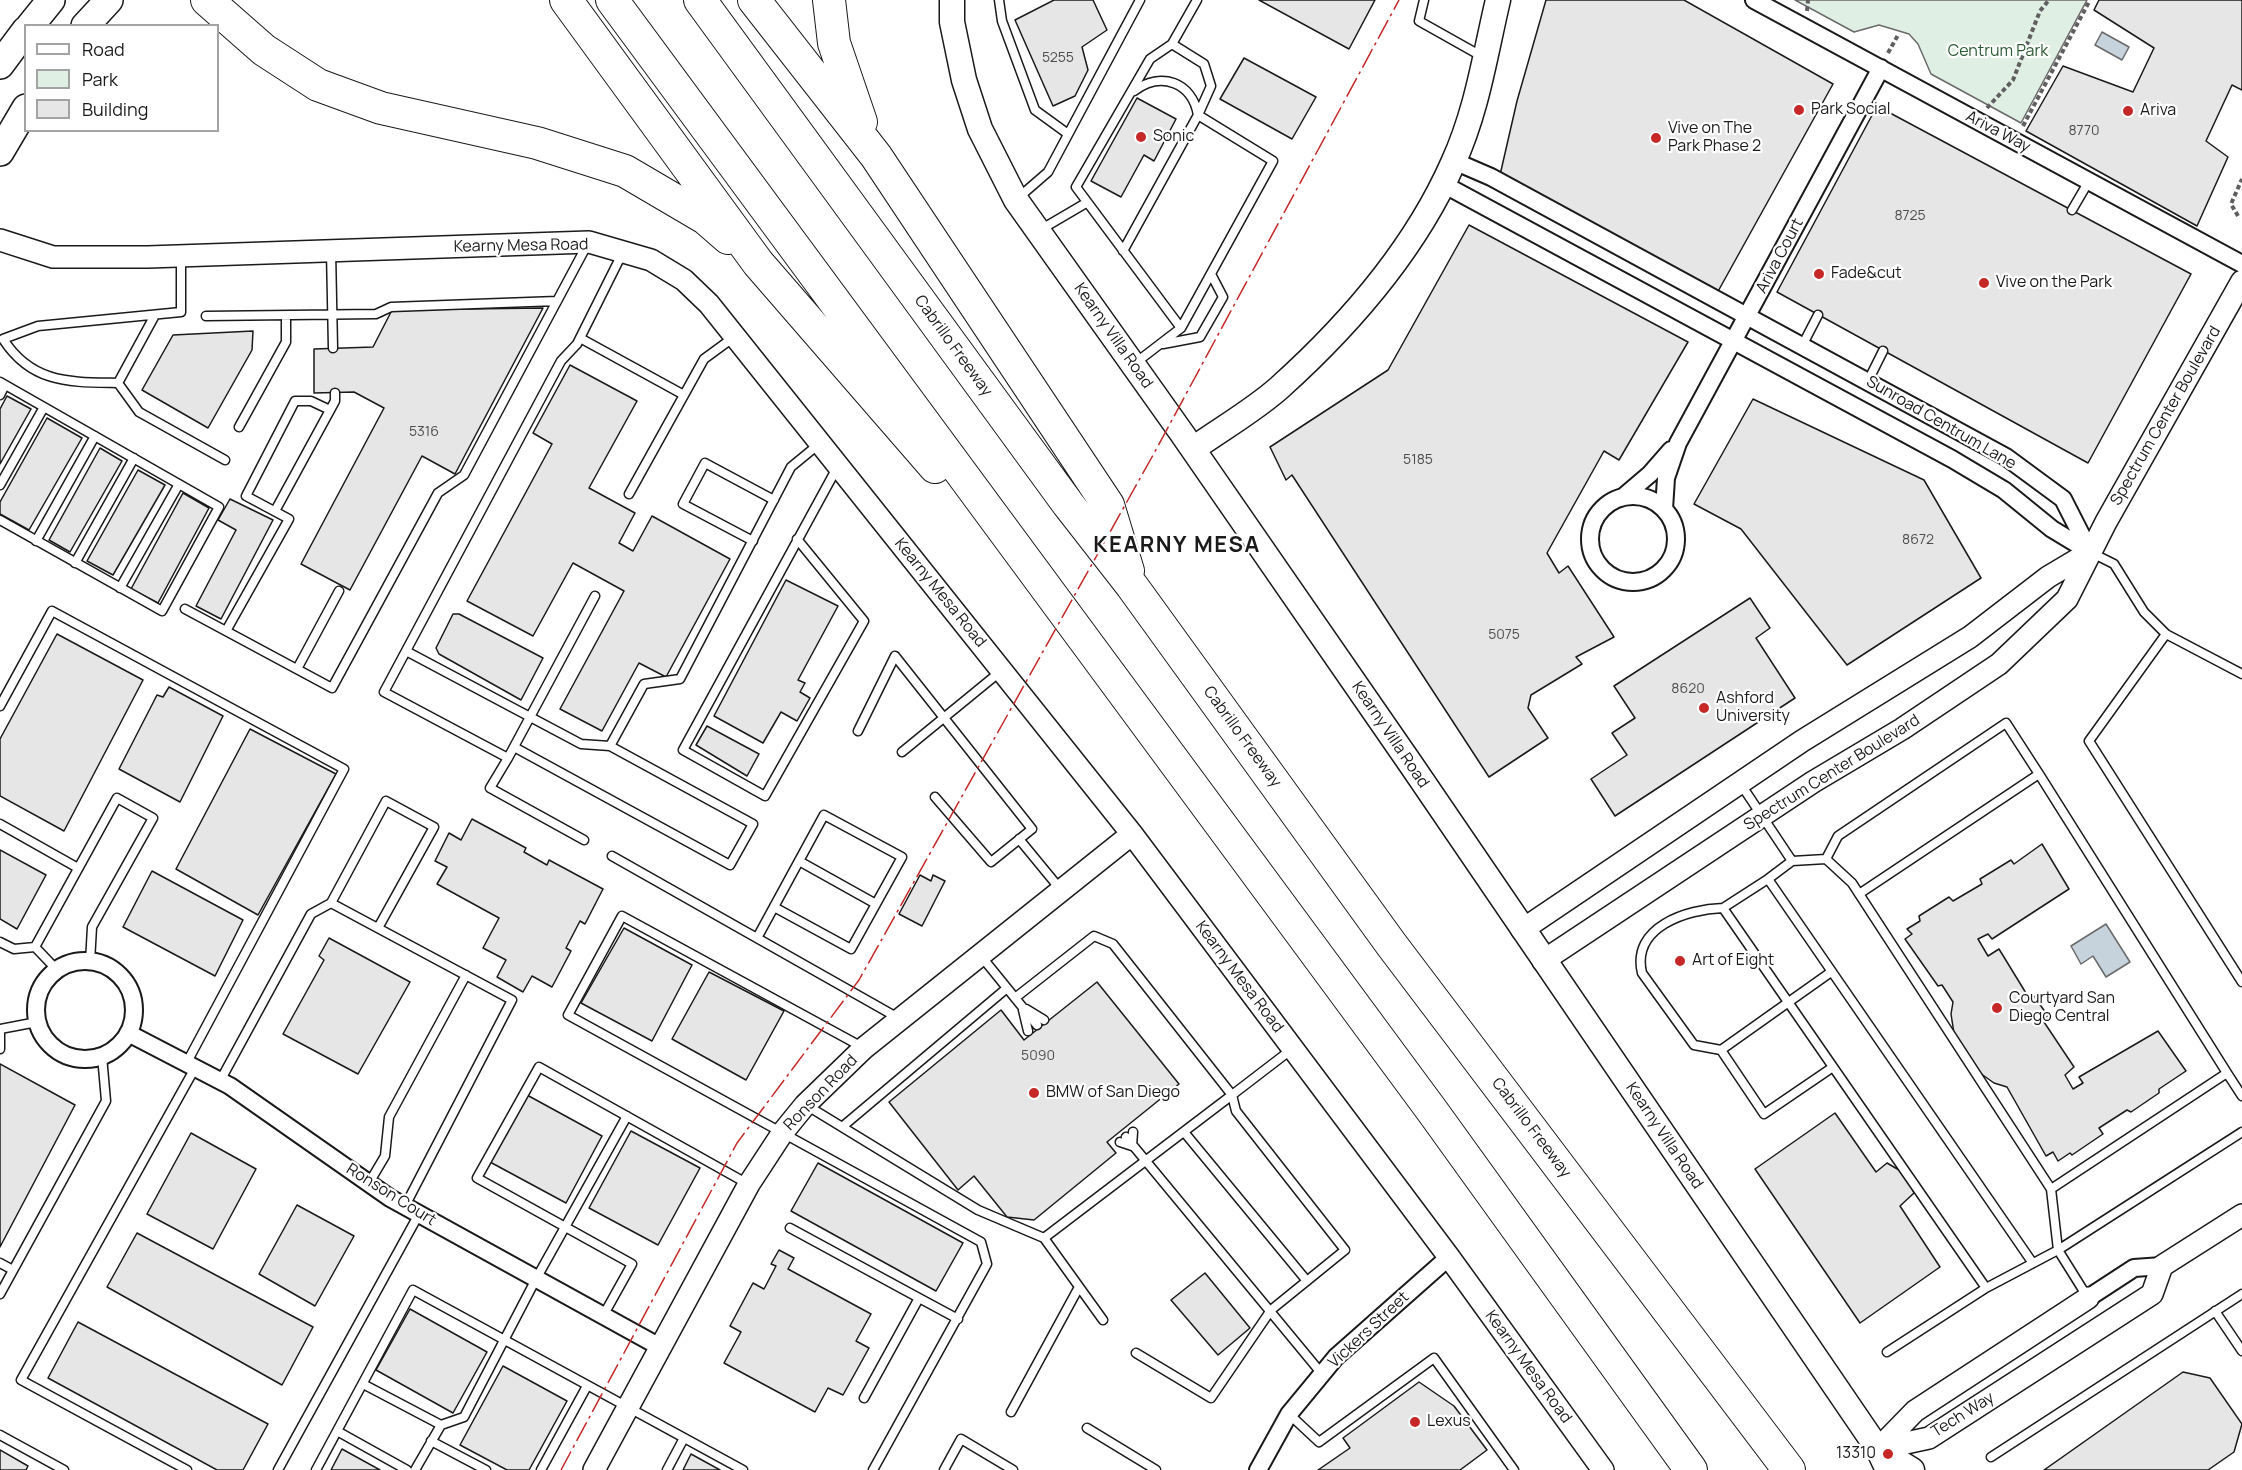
<!DOCTYPE html>
<style>
body{margin:0}
#map{position:relative;width:2242px;height:1470px;overflow:hidden;background:#fff;font-family:Manrope,sans-serif}
canvas{display:block}
.legend{position:absolute;left:24px;top:24px;width:195px;height:108px;box-sizing:border-box;background:#fff;border:2px solid #a3a3a3;margin:0;padding:8px 10px;list-style:none;font-size:18px;color:#1a1a1a}
.legend li{display:flex;align-items:center;gap:12px;height:30px}
.legend b{width:30px;border:2px solid #a3a3a3}
</style>
<div id="map">
<canvas width="2242" height="1470"></canvas>
<ul class="legend">
<li><b style="height:8px;background:#fff"></b>Road</li>
<li><b style="height:16px;background:#e0efe3"></b>Park</li>
<li><b style="height:16px;background:#e6e6e6"></b>Building</li>
</ul>
</div>
<script>
const context = document.querySelector('canvas').getContext('2d');
context.lineJoin = 'round';
function fill(path, color) {
  context.fillStyle = color;
  context.fill(path, 'evenodd');
}
function trace(path, color, width, dash) {
  context.strokeStyle = color;
  context.lineWidth = width;
  context.lineCap = dash ? 'butt' : 'round';
  context.setLineDash(dash || []);
  context.stroke(path);
}
function label(font, color, halo, rows, align = 'center') {
  context.font = font + ' Manrope,sans-serif';
  context.lineWidth = 4.5;
  context.setLineDash([]);
  context.textBaseline = 'middle';
  context.strokeStyle = halo;
  context.fillStyle = color;
  for (const [text, x, y, turn = 0] of rows) {
    context.save();
    context.translate(x, y);
    context.rotate((+turn || 0) * Math.PI / 180);
    context.textAlign = isNaN(turn) ? turn : align;
    if (halo) context.strokeText(text, 0, 0);
    context.fillText(text, 0, 0);
    context.restore();
  }
}
const green = new Path2D(`
 M1795,0H2087L2021,123L1931,74L1918,44L1909,34L1879,25L1854,32Z`);
fill(green, '#e0efe3');
trace(green, '#6a6a6a', 1.5);
const water = new Path2D(`
 M2102,32L2129,47L2122,60L2095,45Z
 M2106,924L2130,962L2106,977L2093,956L2081,964L2071,946Z`);
fill(water, '#c6d2dc');
trace(water, '#6a6a6a', 1.5);
const building = new Path2D(`
 M1054,0H1093L1107,30L1082,47L1088,70L1075,96L1053,106L1015,20Z
 M1259,0H1375L1349,49Z
 M1546,0H1684L1833,84L1716,295L1500,175L1517,101Z
 M2099,0H2242V90L2232,85L2206,141L2228,157L2197,226L2026,131L2063,66L2133,92L2154,48L2094,10Z
 M1244,58L1316,97L1292,139L1220,99Z
 M1137,98L1176,119L1154,161L1144,155L1121,197L1091,181Z
 M1877,106L2191,274L2088,463L1777,292Z
 M1469,225L1688,342L1619,460L1604,451L1547,553L1559,573L1568,566L1614,637L1576,657L1582,664L1531,695L1528,708L1548,738L1489,777L1292,475L1286,480L1270,447L1388,370Z
 M543,308L455,474L422,456L350,590L301,564L384,408L354,392L314,393V349L373,347L392,310Z
 M253,331L252,350L208,428L142,390L173,335Z
 M570,365L637,401L589,488L635,513L619,543L633,551L652,516L730,559L666,677L639,663L602,731L560,709L624,591L573,563L533,636L467,601L552,444L533,433Z
 M7,396L31,409L0,464V409Z
 M1753,399L1924,480L1981,578L1847,665L1741,529L1694,504Z
 M47,418L82,438L29,530L0,514V502Z
 M100,448L122,461L70,552L49,540Z
 M138,470L165,485L113,575L87,561Z
 M183,493L209,508L158,603L131,589Z
 M230,499L273,520L221,619L196,606L236,530L218,520Z
 M786,580L838,606L798,680L805,683L800,692L810,698L797,721L781,712L763,743L714,716Z
 M1750,598L1770,628L1756,638L1795,698L1615,816L1591,779L1627,755L1612,733L1635,718L1614,686Z
 M453,614H459L543,658L521,700L439,654L436,648Z
 M57,634L143,680L64,831L0,796V739Z
 M169,687L223,716L180,802L119,769L157,695L163,697Z
 M707,726L759,754L747,776L696,745Z
 M250,729L336,774L258,915L176,869Z
 M472,819L526,848L524,852L547,865L549,860L603,889L585,924L580,921L566,948L571,951L552,987L532,976L523,992L497,977L506,960L483,948L499,918L437,884L447,867L435,861L449,833L461,840Z
 M2042,844L2069,889L1992,939L1988,934L1978,939L1988,956L1999,949L2029,998L2034,996L2048,1016L2042,1019L2074,1067L2065,1075L2073,1089L2083,1083L2079,1077L2158,1031L2186,1071L2159,1089V1093L2131,1112L2127,1110L2099,1128L2103,1134L2072,1155L2070,1153L2058,1161L2053,1152L2046,1156L2007,1087L1994,1083L1980,1073L1956,1046L1951,1014L1953,1002L1942,985L1938,986L1905,939L1912,934L1907,929L1920,921L1919,916L1949,897L1953,901L1982,884L1980,879L2011,860L2014,864Z
 M0,850L46,875L17,929L0,919Z
 M152,871L243,920L215,976L123,927Z
 M920,875L931,881L933,875L945,881L922,926L899,914Z
 M624,928L692,965L652,1041L581,1003Z
 M329,938L410,982L358,1074L283,1034L324,960L319,956Z
 M709,972L784,1011L746,1080L672,1039Z
 M1097,982L1179,1084L1107,1142L1116,1153L1034,1220L1007,1217L974,1176L958,1190L889,1102L1001,1010L1024,1040Z
 M0,1064L75,1105L0,1247Z
 M527,1095L602,1136L566,1203L490,1162Z
 M1835,1113L1876,1172L1887,1163L1899,1170L1910,1184L1914,1193L1900,1206L1940,1267L1860,1323L1755,1169Z
 M631,1131L700,1168L658,1245L589,1208Z
 M191,1133L256,1169L213,1249L147,1214Z
 M818,1163L963,1243L936,1291L791,1211Z
 M297,1205L354,1236L315,1306L259,1274Z
 M137,1233L313,1327L282,1385L107,1287Z
 M779,1250L794,1258L788,1269L871,1314L856,1341L869,1348L843,1395L828,1388L815,1412L724,1363L741,1332L730,1326L753,1283L764,1289L776,1266L771,1264Z
 M1205,1273L1250,1328L1218,1355L1171,1300Z
 M410,1309L487,1352L453,1413L376,1370Z
 M78,1322L268,1424L243,1470H217L48,1378Z
 M503,1366L567,1401L529,1470H507L460,1445Z
 M2183,1372L2210,1378L2242,1424L2234,1452L2208,1470H2044Z
 M1419,1382L1454,1406L1487,1450L1460,1470H1318L1350,1448L1343,1438Z
 M342,1449L380,1470H331Z
 M0,1450L28,1466L26,1470H0Z
 M691,1454L720,1470H683Z`);
fill(building, '#e6e6e6');
trace(building, '#1a1a1a', 1.5);
const service = new Path2D(`
 M999,0L1002,21L1035,110L1068,134
 M1424,0L1419,21L1483,57
 M1018,198L1048,172L1140,0
 M2072,210L2089,181
 M1040,230L1086,203
 M331,251L333,348
 M1123,251L1198,115C1192,82 1161,71 1134,91
 M155,315L118,383C70,382 32,384 3,339L38,326L181,312V257
 M206,316L376,314L391,307L557,301
 M1181,328L1076,187L1150,59L1172,44L1197,0
 M580,338L684,395
 M1163,344L1200,337L1223,297L1211,274
 M1802,346L1818,315
 M1134,364L1181,328L1273,161L1198,115L1211,86L1204,64L1172,44
 M1868,381L1883,351
 M0,382L219,507L162,611L0,520
 M118,383L139,412L225,460
 M0,395L5,385
 M239,427L286,342V316
 M0,485L44,407
 M629,494L704,359L734,337
 M275,511L335,401V393
 M797,539L864,621L765,796L683,750L838,466
 M36,541L95,436
 M753,541L683,504L705,463L774,500
 M2090,552L2114,564L2144,612L2166,634L2242,674
 M75,563L134,458
 M120,588L179,484
 M595,596L508,758L384,692L561,361L577,344L623,252
 M185,609L332,688L438,493L464,475L587,245
 M226,631L289,519L246,496L295,401H311L330,410
 M2166,634L2089,741L2242,982
 M406,651L581,744L610,746L753,824L730,865L514,747
 M297,669L339,591
 M0,706L52,611L344,769L186,1064
 M858,731L895,656L1032,829L991,862L935,797
 M610,746L644,684L680,679L791,467L819,444
 M902,752L1001,671
 M508,758L490,788L584,840
 M1740,783L1792,861L1826,859L1852,883L2051,1189L2227,1073L2039,774L1859,894
 M0,824L78,868
 M1019,839L1061,890
 M612,856L900,1019
 M1826,859L1838,836L2006,723L2039,774
 M799,861L876,904
 M1792,861L1768,879L2032,1262
 M1768,879L1723,908L1986,1288
 M331,903L386,801L434,827L378,928
 M757,938L824,815L902,857L851,949L774,907
 M0,942L14,949L35,947
 M981,956L1037,1025
 M57,970L35,947L117,798L153,818L92,927L90,962
 M1831,972L1721,1050L1764,1114L1833,1067
 M1015,998L1094,936L1113,944L1232,1095L1292,1049
 M1026,1009L1044,1020
 M1023,1010L1028,1031
 M0,1029L37,1022
 M0,1033V1049
 M864,1048L622,916L568,1015L981,1242L987,1264L873,1470
 M1721,1050L1694,1045L1642,973C1631,927 1687,909 1723,908
 M2227,1073L2242,1096
 M220,1081L311,914L331,903L512,1000L405,1206
 M806,1105L978,1210L1044,1238L1232,1095L1236,1111L1345,1250L1271,1310L1211,1398L1136,1353
 M842,1127L1007,988
 M1184,1132L1307,1281
 M1126,1137L1322,1374
 M1120,1142L1132,1146L1133,1132
 M369,1183L385,1156L389,1117L466,975
 M2051,1189L2058,1250L2088,1298
 M790,1228L919,1298
 M1044,1238L1103,1320
 M0,1263L13,1270
 M0,1294L106,1101L102,1056
 M2215,1311L2242,1351
 M603,1316L632,1264L477,1178L539,1067L748,1184
 M1887,1352L1986,1288L2058,1250L2242,1132
 M363,1384L441,1425L415,1470
 M864,1398L919,1298L958,1319
 M1011,1412L1079,1287
 M1289,1414L1319,1442L1434,1358L1514,1470
 M441,1425L464,1417L536,1279L627,1116
 M1087,1428L1156,1470
 M337,1431L407,1470
 M0,1435L64,1470
 M431,1441L486,1470
 M1991,1457L2242,1294
 M187,1470L21,1380L195,1068
 M278,1470L419,1214
 M316,1470L413,1290L743,1470
 M541,1470L587,1386
 M667,1470L684,1438
 M944,1470L961,1439L1013,1470`);
const minor = new Path2D(`
 M1754,0L2242,264
 M1454,161L1491,177L2006,457L2063,499L2090,552
 M1443,184L1952,459L2004,490L2052,529L2090,552
 M1590 539a43 43 0 1 1 86 0a43 43 0 1 1-86 0Z
 M1623,497L1650,474L1671,450
 M1664,509L1666,478L1678,443L1881,68
 M36 1010a49 49 0 1 1 98 0a49 49 0 1 1-98 0Z
 M128,1033L230,1086L390,1198L660,1347
 M2088,1298L2134,1268L2162,1266
 M1258,1470L1289,1414L1336,1357L1449,1257`);
const tertiary = new Path2D(`
 M0,240L53,257H148L589,242L651,260L684,280L709,304L1132,834L1449,1257L1603,1470
 M1522,930L1802,741L1970,637L2048,577L2090,552
 M1543,961L1813,782L1902,729L1999,664L2067,599L2106,522L2242,281
 M1878,1449L1929,1438L2152,1294L2162,1266L2242,1215
 M1878,1449L1915,1411L2088,1298
 M594,1470L749,1184L783,1132L805,1105L864,1048L1132,834`);
const secondary = new Path2D(`
 M952,0V22L964,80L980,129L1016,200L1181,432L1410,763L1878,1449L1888,1470
 M1193,449C1221,429 1253,411 1279,388C1349,325 1415,249 1453,163C1477,111 1485,55 1498,0
 M1878,1449L1912,1470`);
const primary = new Path2D(`
 M30,26L51,0
 M85,26L109,0
 M0,65L26,30
 M0,152L26,108`);
const motorway = new Path2D(`
 M207,0L264,50L318,85L381,108L537,143L625,171L705,218L728,238
 M566,0L758,263L935,467
 M612,0L1433,1112L1691,1470
 M700,0L1068,504L1132,586L1391,944L1789,1470
 M754,0L876,156L1108,505L1128,571
 M829,0L834,43L861,122`);
trace(service, '#1a1a1a', 11);
trace(minor, '#1a1a1a', 20);
trace(tertiary, '#1a1a1a', 24);
trace(secondary, '#1a1a1a', 27);
trace(primary, '#1a1a1a', 30);
trace(motorway, '#1a1a1a', 34);
trace(new Path2D(`
 M1807,11L1808,0
 M1888,53L1898,35
 M1987,108L2013,80L2040,11L2049,0
 M2023,126L2090,0
 M2238,216L2231,204L2242,179`), '#5f5f5f', 4, [4.5, 3]);
trace(service, '#fff', 8);
trace(minor, '#fff', 16);
trace(tertiary, '#fff', 21);
trace(secondary, '#fff', 24);
trace(primary, '#fff', 27);
trace(motorway, '#fff', 32);
trace(new Path2D(`
 M561,1470L737,1143L859,980L1152,457L1399,0`), '#c62828', 1.5, [21, 4.5, 3, 4.5]);
for (const [x, y, r, color] of [
 [1799,110,6,"#c62828"],
 [2128,111,6,"#c62828"],
 [1141,137,6,"#c62828"],
 [1656,138,6,"#c62828"],
 [1819,274,6,"#c62828"],
 [1984,283,6,"#c62828"],
 [1704,708,6,"#c62828"],
 [1680,961,6,"#c62828"],
 [1997,1008,6,"#c62828"],
 [1034,1093,6,"#c62828"],
 [1415,1422,6,"#c62828"],
 [1888,1454,6,"#c62828"]
]) {
  const dot = new Path2D();
  dot.arc(x, y, r, 0, 2 * Math.PI);
  context.fillStyle = color;
  context.fill(dot);
  trace(dot, '#fff', 2);
}
label('14px', '#4d4d4d', null, [
 ["5255",1058,58],
 ["8770",2084,131],
 ["8725",1910,216],
 ["5316",424,432],
 ["5185",1418,460],
 ["8672",1918,540],
 ["5075",1504,635],
 ["8620",1688,689],
 ["5090",1038,1056]
]);
label('16px', '#2b5a34', '#fff', [
 ["Centrum Park",1998,52]
]);
label('16px', '#1a1a1a', '#fff', [
 ["Park Social",1811,110],
 ["Ariva",2140,111],
 ["Vive on The",1668,129],
 ["Park Phase 2",1668,147],
 ["Sonic",1153,137],
 ["Fade&cut",1831,274],
 ["Vive on the Park",1996,283],
 ["Ashford",1716,699],
 ["University",1716,717],
 ["Art of Eight",1692,961],
 ["Courtyard San",2009,999],
 ["Diego Central",2009,1017],
 ["BMW of San Diego",1046,1093],
 ["Lexus",1427,1422],
 ["13310",1876,1454,"right"]
], 'left');
label('16px', '#1a1a1a', '#fff', [
 ["Ariva Way",1998,132,28],
 ["Kearny Mesa Road",521,246,-1],
 ["Ariva Court",1780,256,-62],
 ["Kearny Villa Road",1113,336,55],
 ["Cabrillo Freeway",953,346,54],
 ["Spectrum Center Boulevard",2166,416,-60],
 ["Sunroad Centrum Lane",1941,423,30],
 ["Kearny Mesa Road",940,593,51],
 ["Kearny Villa Road",1390,735,56],
 ["Cabrillo Freeway",1242,737,54],
 ["Spectrum Center Boulevard",1832,773,-32],
 ["Kearny Mesa Road",1239,977,53],
 ["Ronson Road",821,1093,-46],
 ["Cabrillo Freeway",1531,1128,53],
 ["Kearny Villa Road",1664,1136,56],
 ["Ronson Court",391,1195,32],
 ["Vickers Street",1369,1330,-43],
 ["Kearny Mesa Road",1528,1367,54],
 ["Tech Way",1963,1415,-32]
]);
context.letterSpacing = '1.5px';
label('bold 22px', '#1a1a1a', '#fff', [
 ["KEARNY MESA",1177,546]
]);
context.letterSpacing = '0px';
</script>
